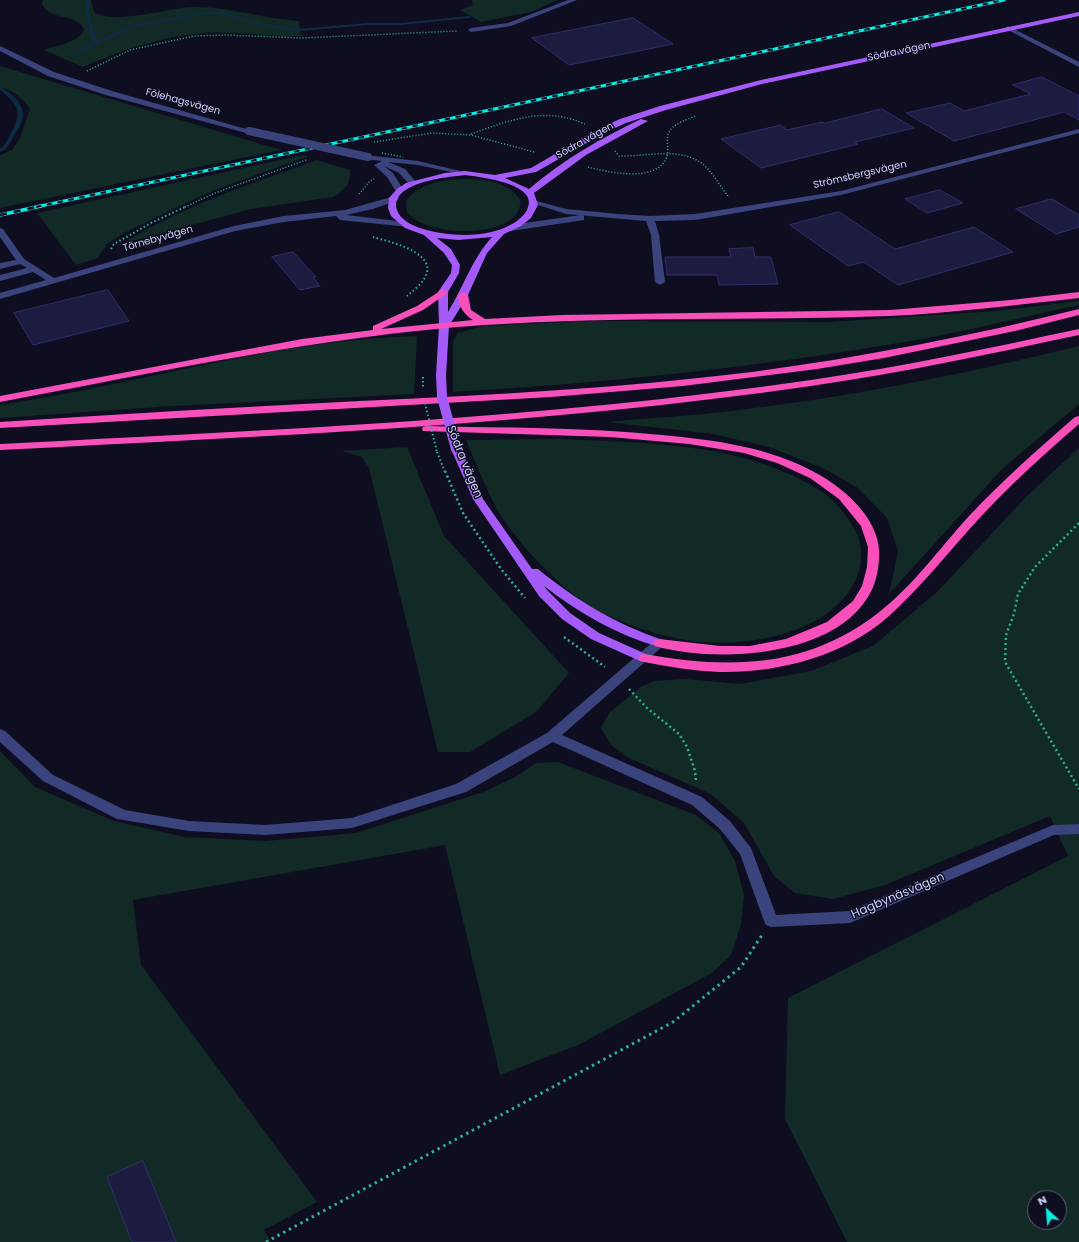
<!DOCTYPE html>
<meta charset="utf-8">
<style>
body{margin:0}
#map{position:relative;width:1079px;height:1242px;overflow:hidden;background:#0e0e20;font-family:Poppins,sans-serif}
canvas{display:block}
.north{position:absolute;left:1027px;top:1190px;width:40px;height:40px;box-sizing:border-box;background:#0e0e20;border:1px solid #5b5c78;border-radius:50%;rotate:334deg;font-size:11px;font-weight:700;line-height:16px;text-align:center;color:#cfd1fd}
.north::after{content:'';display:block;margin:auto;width:14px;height:18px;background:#0bede0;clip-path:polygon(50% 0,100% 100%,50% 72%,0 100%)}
</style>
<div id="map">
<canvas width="1079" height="1242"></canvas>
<div class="north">N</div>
</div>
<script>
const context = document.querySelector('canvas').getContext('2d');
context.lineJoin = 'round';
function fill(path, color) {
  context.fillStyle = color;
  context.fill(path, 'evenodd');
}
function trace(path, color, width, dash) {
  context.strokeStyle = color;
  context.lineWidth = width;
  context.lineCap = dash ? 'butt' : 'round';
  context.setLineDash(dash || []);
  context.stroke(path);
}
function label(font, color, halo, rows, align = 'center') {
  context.font = font + ' Poppins,sans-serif';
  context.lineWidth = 3;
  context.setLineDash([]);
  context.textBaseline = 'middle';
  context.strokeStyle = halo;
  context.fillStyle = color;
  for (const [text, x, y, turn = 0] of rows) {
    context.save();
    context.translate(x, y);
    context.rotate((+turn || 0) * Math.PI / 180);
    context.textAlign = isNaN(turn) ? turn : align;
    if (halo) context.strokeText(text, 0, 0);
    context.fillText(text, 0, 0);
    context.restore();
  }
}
fill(new Path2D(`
 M43,0H91L94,12C110,24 161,11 181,8C221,3 259,19 299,21L301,36C269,37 234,31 203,33C160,37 122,50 83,67L44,50C57,45 78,43 84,30C78,12 50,22 42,4Z
 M472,0H557L531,12L481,22L460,10L473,5Z
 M0,66L281,150L0,208V155L12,150L20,138L30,109C23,98 14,91 0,87Z
 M303,155L309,156L217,189L175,208L124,233L107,244L98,258L76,265L37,213Z
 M317,160L350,170C351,184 345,190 333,197L251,209L122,244C182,206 251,184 317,160Z
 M463,179C483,179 509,181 520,200C525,238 428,240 407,212L406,201C418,183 443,180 463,179Z
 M1079,301V305C1023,317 967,331 911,341C759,367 606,383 453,392V341L458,333L483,326L592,321L830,322L997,311Z
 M417,336L414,394L174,406L0,418V405C139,384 276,340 417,336Z
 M1079,346V404L1001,470L889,594L898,551L887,518L858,488L823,468L769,447L713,434L608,422C649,418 691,416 732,411C849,397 965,374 1079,346Z
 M559,439C642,443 735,442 809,484C831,495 846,512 857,534C863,547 862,563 857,577C834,631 757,646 704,642C664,640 600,618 570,592C544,570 514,538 497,509C485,487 476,463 466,440Z
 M407,447L444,536L569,673L536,712L470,752H438L369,468L362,457L342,451Z
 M1079,448V1242H847L785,1119L788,998L1068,856L1050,816L885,885L833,899L795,893L774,876L744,823L711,794L629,758L612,746L601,728L609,713L641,687L654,681L684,679L740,684L811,671L873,646L937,592L1027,496ZM1035,1198H1059V1222H1035Z
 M0,751L35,787L114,821L185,837L265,841L356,833L486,791L517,776L536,763L558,762L696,815L719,833L735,861L744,895L741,924L731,955L712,973L578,1045L500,1075L445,845L133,900L141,965L317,1202L264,1230L271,1242H0Z`), '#112a25');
fill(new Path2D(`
 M85,0H89V10L95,38L99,40L133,25L205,12H221L267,25L299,29L368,23H401L469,16L471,17L469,18L401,25H368L299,31L267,27L221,14H205L135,27L100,42L75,55H74V53L96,41L91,39L85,10Z
 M0,87C10,92 24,103 23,115C22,123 18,130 14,136C10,143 8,149 0,152V149C5,146 8,139 11,133C23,112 18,104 0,90Z`), '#0e2b43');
const building = new Path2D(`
 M633,18L673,44L569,65L532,38Z
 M1042,77L1079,96V120L1064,112L954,141L906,113L950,103L964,111L1031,94L1013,85Z
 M882,109L914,128L855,142L858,144L761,168L721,139L781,125L787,130L822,122L824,123Z
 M940,190L963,203L927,213L905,199Z
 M1052,199L1079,215V227L1056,234L1016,209Z
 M839,212L895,249L974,227L1013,252L898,285L864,262L848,266L790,225Z
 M753,248L755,257H771L778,284L719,285L717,275H667L665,257H731L729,249Z
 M293,252L316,277H313L320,286L300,290L272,257Z
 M108,290L129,321L33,345L14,313Z
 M143,1161L176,1242H132L107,1177Z`);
fill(building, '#1c1b40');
trace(building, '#302e6b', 1);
trace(new Path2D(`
 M87,71L130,50L194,36L227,35L302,38L457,31
 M471,134C510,120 545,106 585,124
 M374,142L432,133L471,135L534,152
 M615,151L619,156C647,157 683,145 706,167C715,176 721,188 729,197
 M588,167C608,172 654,183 666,159C670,151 665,139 669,132C674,123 687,120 695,116
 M359,194L370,181L374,179
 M185,207L215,193L306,160`), '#33ad92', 1.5, [1, 2]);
trace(new Path2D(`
 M373,237C387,241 432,251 427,272C425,282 414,290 407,296
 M111,249L114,244L151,223L187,206
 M437,452L445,472`), '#33ad92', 2, [1.5, 2.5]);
trace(new Path2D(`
 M445,471L463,513L501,569L525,598
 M1079,523L1035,567L1018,594L1014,614L1006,635L1005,662L1079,789
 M564,637L605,667
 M629,689L647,708L679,734L687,747L695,771L696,782`), '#33ad92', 2.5, [2, 3]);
trace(new Path2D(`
 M266,1242L673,1022L741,967L762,935`), '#33ad92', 3, [2.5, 4]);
fill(new Path2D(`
 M568,0H577L511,26L471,32L468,30L471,28L508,23Z
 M1008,26L1079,62V67L1006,29L1005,28Z
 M0,46L54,72L112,91L253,131L246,133L106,95L48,76L0,51Z
 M1079,129V133L841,195L695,220L655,221L659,235L665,282L660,285L655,282L651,235L646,221L566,214L529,202L533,200L566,209L618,214L650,216L695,214L841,191Z
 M365,155L418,161L469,173L465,175L418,165L388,162L405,169L417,183L410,185L399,173L384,166L393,173L404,191L400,193H397L387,177L374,165L382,161L365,159Z
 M395,196L399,198L398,200L373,209L346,215L406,222L409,223V227L340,220L336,216L284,222L235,231L0,299V293L46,280L33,272L0,281V275L27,268L20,264L0,269V263L16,260L0,237V228L3,229L24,259L54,278L234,226L284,216L345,210Z
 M581,215L584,216V220L511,231L507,228L511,225Z
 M659,639L663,640L665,643L663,646L562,735L702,797L730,821L751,848L776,915L849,911L1053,825L1079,824V834L1054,835L850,923L771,927L766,925L764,921L740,854L720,829L692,805L553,742L466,792L352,828L265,835L189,831L117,819L43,781L0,742V729L5,731L53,775L125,810L189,821L265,825L352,818L456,784L547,733L655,640Z`), '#3b437d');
fill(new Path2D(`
 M1079,12V16L762,84L666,110L626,123L604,133L536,172L505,178L529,189C563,160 601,138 641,119L648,121L586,155L534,193L538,205L531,218L521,226L504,234L487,253L468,295L449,326L446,375L441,378L436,375L439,326L438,292L451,273L452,265L444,253L424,235L405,228L391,216L388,208L389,198L397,189L406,183L445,173L465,171L495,175L531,168L598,129L620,119L660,106L761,80ZM465,175C481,177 541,184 527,210C522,219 513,224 504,228C480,238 447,236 423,229C413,226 400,220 397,210C389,182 448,177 465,175ZM492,237C472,259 464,286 448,312V292L459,273L460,265L451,249L437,238L458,240Z
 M456,446L461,449L483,499L532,569H538C577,601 616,624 663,640L665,643L663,646L659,647C617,635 579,613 544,586L547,590L570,613L599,633L648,655L650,658L648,661H640L591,639L562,619L539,596L473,499L451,449Z`), '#a55bf8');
fill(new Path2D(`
 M443,289L448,292L446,294L423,310L381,329L473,320C463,314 459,306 458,295L463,292L468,295L471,310L485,319L562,315L890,310L1011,300L1079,292V298C1016,305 952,313 889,316C754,321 619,316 485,325C321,336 161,372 0,402V396L302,339L373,330V326L417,306Z
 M1079,309V315L1015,331L884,358L817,369L683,386L551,397L0,428V422C120,414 240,407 360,401C491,395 622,388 752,372C863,357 971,336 1079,309Z
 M1079,329V335C990,354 901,373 811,386C542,425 271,436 0,450V444C271,430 542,419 811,380C901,367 990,348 1079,329Z
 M1079,416V424C1043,455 1008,487 976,522C947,554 920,588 888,617C842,657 778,673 719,672C694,671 669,667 644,662L640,661L638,658L640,655L644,654C729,669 806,669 878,613C913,586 939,549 969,516C1002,481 1039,448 1075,417Z
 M427,426C505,428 584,427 662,435C715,440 769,447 816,473C847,490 883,522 879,560C878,573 875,586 868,597C831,658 715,663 655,646L653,643L655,640L659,639L720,646H750L786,639L827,622L853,601L862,586L867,567L868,547L861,526L839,499L810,478L777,463L744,453L689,444L610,437L423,431L422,429L423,427Z`), '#f750ba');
const railFar1 = new Path2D(`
 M36,207L1004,0`);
const rail = new Path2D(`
 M0,215L41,206`);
trace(railFar1, '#0bede0', 3);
trace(rail, '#0bede0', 3.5);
trace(railFar1, '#0e0e20', 2, [5.5]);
trace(rail, '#0e0e20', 2.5, [7]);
trace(new Path2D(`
 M382,153L403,157`), '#33ad92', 1.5, [1, 2]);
trace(new Path2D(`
 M423,377V388
 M425,403L437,452`), '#33ad92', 2, [1.5, 2.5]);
trace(new Path2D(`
 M249,131L368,157`), '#3b437d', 8);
trace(new Path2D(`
 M441,375L442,397L456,449`), '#a55bf8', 10);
label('10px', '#cfd1fd', '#0e0e20', [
 ["Södra vägen",899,52,-12],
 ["Fölehagsvägen",183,102,15],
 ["Södra vägen",585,141,-29],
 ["Strömsbergsvägen",860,175,-13],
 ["Törnebyvägen",158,239,-16]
]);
label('12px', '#cfd1fd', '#0e0e20', [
 ["Södra vägen",464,462,68],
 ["Hagbynäsvägen",898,896,-23]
]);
</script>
